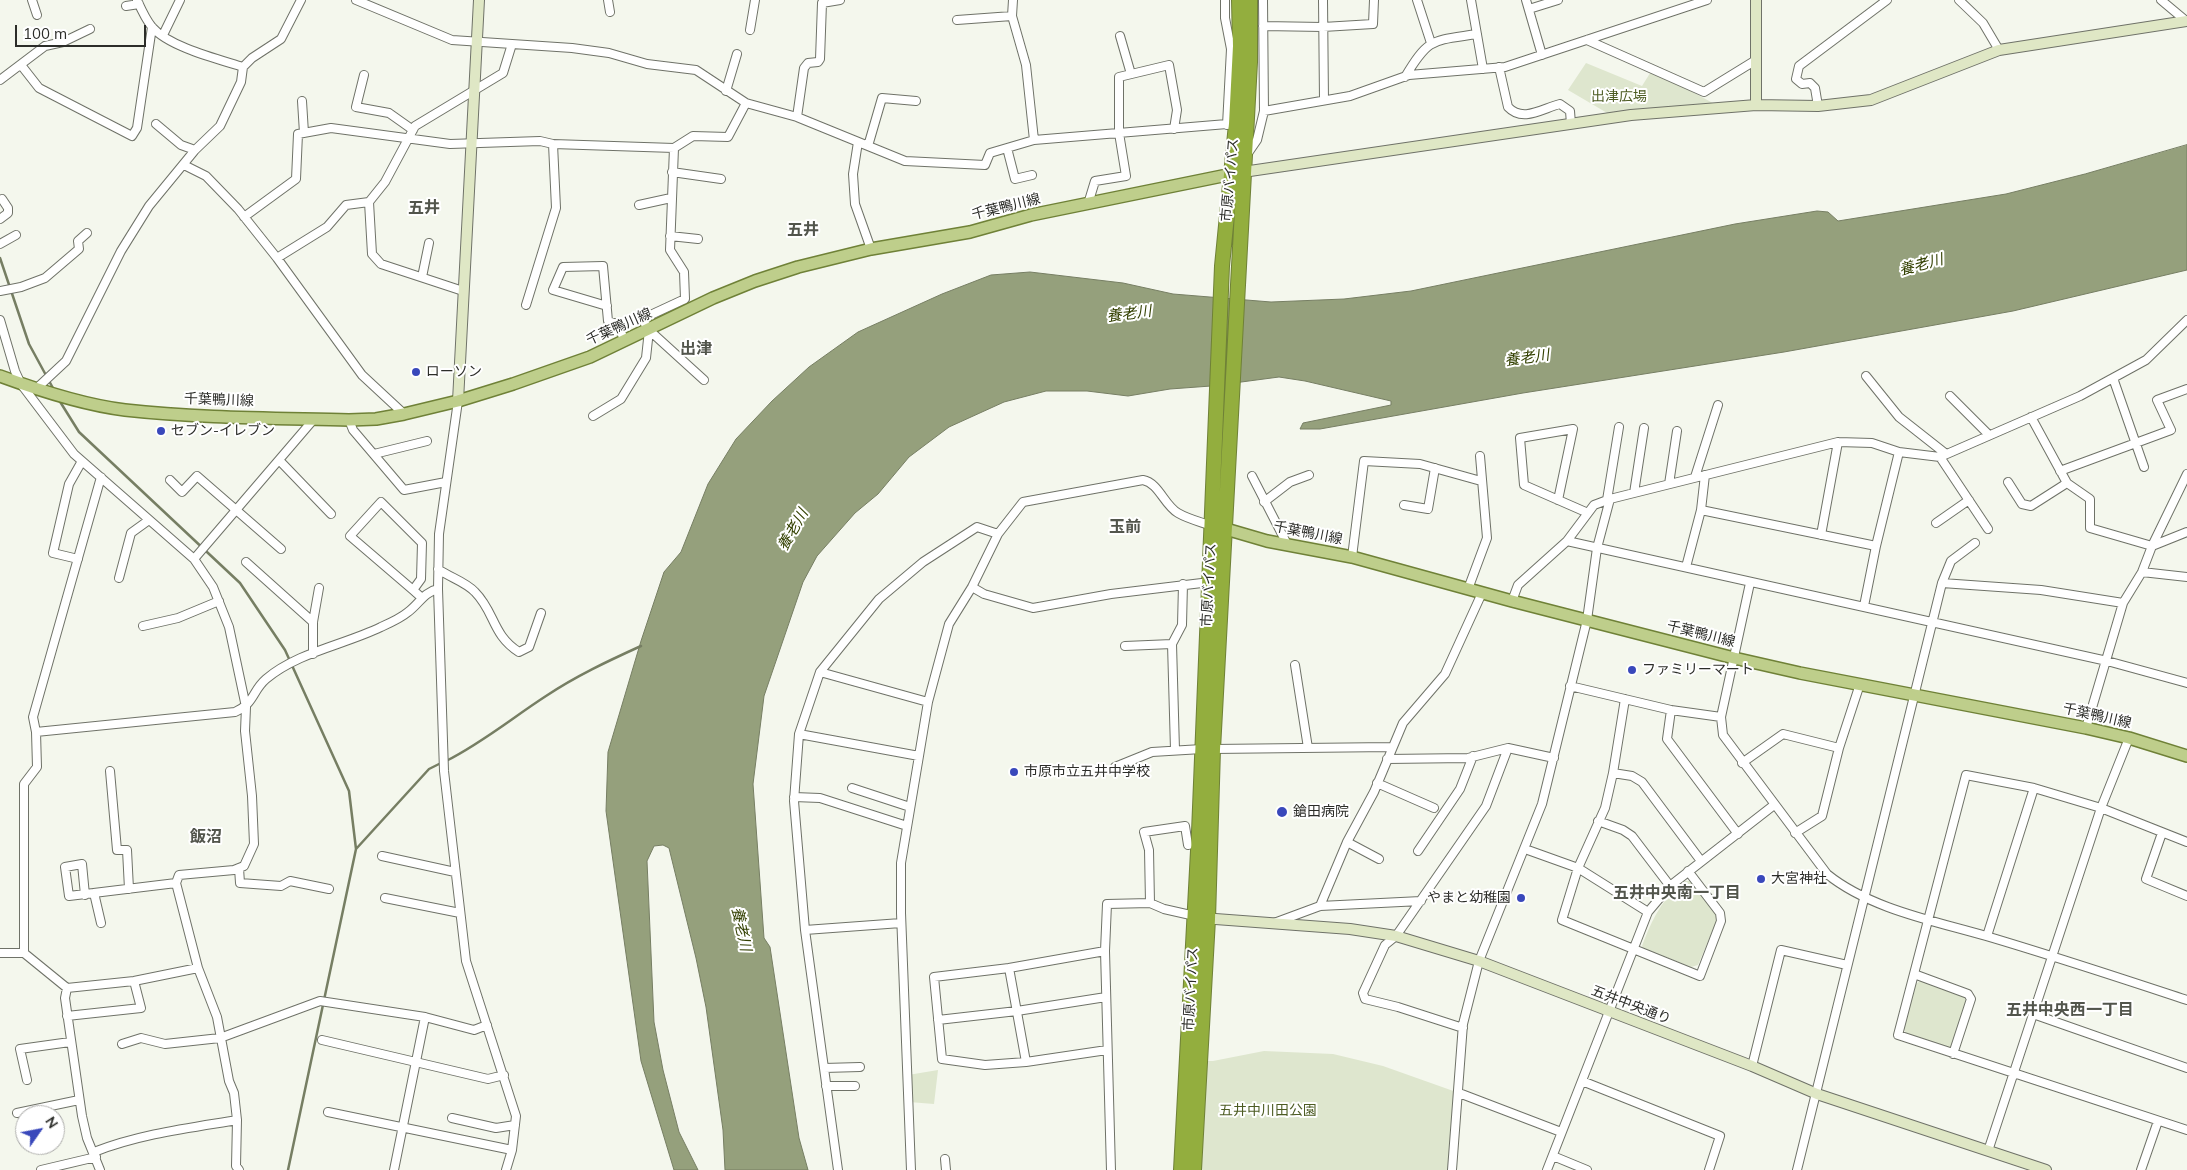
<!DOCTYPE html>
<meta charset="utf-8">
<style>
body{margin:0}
#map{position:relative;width:2187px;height:1170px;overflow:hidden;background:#f4f7ed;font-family:Mulish,sans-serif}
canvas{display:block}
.north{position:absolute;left:15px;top:1105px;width:50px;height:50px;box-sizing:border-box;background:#fff;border:1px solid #ababa9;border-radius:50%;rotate:57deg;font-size:14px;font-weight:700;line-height:20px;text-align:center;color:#2c2d29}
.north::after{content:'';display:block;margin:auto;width:18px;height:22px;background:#3948bb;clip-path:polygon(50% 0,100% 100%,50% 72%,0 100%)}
.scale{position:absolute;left:15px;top:25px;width:131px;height:22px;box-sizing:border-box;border:2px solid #2c2d29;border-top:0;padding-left:6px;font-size:15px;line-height:18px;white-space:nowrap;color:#2c2d29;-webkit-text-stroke:4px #fff;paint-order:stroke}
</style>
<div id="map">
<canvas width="2187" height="1170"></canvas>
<div class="north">N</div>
<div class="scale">100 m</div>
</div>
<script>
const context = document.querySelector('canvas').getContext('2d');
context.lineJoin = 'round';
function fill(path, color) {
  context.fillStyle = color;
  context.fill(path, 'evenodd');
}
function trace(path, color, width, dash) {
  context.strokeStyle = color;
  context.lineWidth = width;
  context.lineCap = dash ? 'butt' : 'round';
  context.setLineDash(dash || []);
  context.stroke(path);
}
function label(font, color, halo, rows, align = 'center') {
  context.font = font + ' Mulish,"Noto Sans JP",sans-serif';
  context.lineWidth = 4;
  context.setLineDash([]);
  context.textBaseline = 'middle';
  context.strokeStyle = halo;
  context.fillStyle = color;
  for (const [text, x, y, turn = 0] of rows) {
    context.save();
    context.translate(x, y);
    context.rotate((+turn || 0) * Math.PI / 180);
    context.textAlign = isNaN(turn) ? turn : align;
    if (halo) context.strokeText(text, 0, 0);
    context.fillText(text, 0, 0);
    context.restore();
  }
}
fill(new Path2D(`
 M1586,63L1642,86L1652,70L1722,108L1614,117L1568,90Z
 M1685,881H1690L1715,913L1717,920L1698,965L1691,967L1643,948L1642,946C1652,920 1662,898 1685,881Z
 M1921,980L1963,995L1967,1002L1951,1047L1947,1048L1906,1033L1904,1029L1916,984Z
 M1264,1051L1333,1054L1383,1066L1459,1093L1452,1170H1194L1200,1061H1213Z
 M938,1070L934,1104L909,1102L908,1075Z`), '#dee6ce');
const water = new Path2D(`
 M2187,145V270L2013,311L1784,352L1523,393L1320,429H1300L1303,423L1391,405V401L1305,381L1279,377L1211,386L1170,389L1128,396L1087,391H1046L1004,402L949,427L909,457L878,494L855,513L817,556L803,582L764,696L753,784L764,938L770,947L799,1138L808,1170H725L723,1130L706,1007L696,958L669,848L663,845L654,846L647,861L654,1022L663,1070L679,1132L698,1170H674L641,1061L606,811L608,752L641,641L664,572L681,552L708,484L736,439L772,401L809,367L858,332L942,294L991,275L1030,272L1123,283L1173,294L1271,302L1344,299L1411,291L1735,224L1817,211L1828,212L1838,221L2006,194L2085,174Z`);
fill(water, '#95a07c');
trace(water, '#767e63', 1);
trace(new Path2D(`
 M0,258L29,344L54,390
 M59,400L79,432L240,583L285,650L349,791L356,849L288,1170
 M446,761C482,743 512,718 546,696C576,676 608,661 641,646
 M356,849L429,769L441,763`), '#767e63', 2.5);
const street = new Path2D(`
 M32,0L37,15
 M137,0C141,9 146,20 152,27C169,47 218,59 243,67
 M356,0L452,40L572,48L609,53L647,64L696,70L746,103L797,117L905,161L985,165L990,153L1034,140L1239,123
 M608,0L610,12
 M1013,0L1012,16L1026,65L1034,140
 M1225,0V18L1231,49L1227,125
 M1323,0L1324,100
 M1417,0L1431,43
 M1471,0L1483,69
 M1526,0L1542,55
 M1959,0L1983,23L1999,50
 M2161,0L2186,21
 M126,6L139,4
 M1529,9L1558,0
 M957,20L1012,16
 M1263,26L1323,27L1373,24L1374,0
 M750,30L755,0
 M163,35L180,0
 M1120,36L1131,74
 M1587,40L1704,92L1756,60
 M21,65L39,88L132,136L137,128L152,27
 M1499,67L1508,107C1523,123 1543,108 1560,104L1570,111L1571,124
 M364,75L356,107L389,113L413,130
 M1405,77C1429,37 1432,41 1477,34
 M0,80L45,46L63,42L90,29
 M726,91L737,54
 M302,101L304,133
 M1818,106L1815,88L1810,83L1802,84L1796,79L1799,66L1887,0
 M1264,111L1350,96L1409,75L1505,67L1707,0
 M797,117L804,68L808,63L818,62L820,59L822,3L840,0
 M156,124L181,145L195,150
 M858,142L853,174L855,204L871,249
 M868,146L882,98L916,101
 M1007,148L1015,179L1032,175
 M1246,156L1257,140L1264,111L1263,0
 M184,165L206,176L238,209L277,258L362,375L404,414
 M672,172L721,179
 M369,202L372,254L381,264L463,291
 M1088,204L1095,181L1126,176L1119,133V77L1169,65L1177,110L1174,129
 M639,205L671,198
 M244,217L296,179L298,134L331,128L450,144L540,141L553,144L674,148L693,136L728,137L746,103
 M0,219L8,213V208L2,199
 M670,236L698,239
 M0,244L16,235
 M277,258L327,227L346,205L369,202L385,182L415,126L503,73L512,44
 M422,277L429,243
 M0,291L21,287L45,278L79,249L78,241L87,233
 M526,305L556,208L553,144
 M607,306L553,290L563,267L603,266L608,321L617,324L625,341
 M0,320L15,371L21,384L74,454L194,559L213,587L229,627L246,707L245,731L252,796L254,844L244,866L234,870L179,875L176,883L198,968L217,1017L229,1081L234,1093L237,1120L236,1166L239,1170
 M649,330L704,380
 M1866,376L1899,417L1946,454
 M2113,378L2144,467
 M37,388L66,361L121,251L149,206L195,150L220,126L241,82L243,67L252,58L281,39L301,0
 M1950,396L1989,435
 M458,401L439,534L438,589L444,771L466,961L516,1116L512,1150L506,1170
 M593,416L621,399L646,358L649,330L642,319L685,299L684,272L670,250L674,148
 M2031,417L2067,483L2090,499V528L2152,546L2187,532
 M349,420L353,430L404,490L446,482
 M374,454L427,441
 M1940,457L1988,529
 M279,460L331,514
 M2060,471L2171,430L2157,400L2187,389
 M1252,476L1287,544
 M1695,477L1718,405
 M170,480L182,492L197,476L281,549
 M2008,482L2022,504L2031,506L2067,483
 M1669,484L1677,431
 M1634,493L1644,428
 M1558,500L1573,429L1520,438L1524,485L1588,513
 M1607,500L1619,427
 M1264,502L1290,482L1309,475
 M1404,505L1428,509L1435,468
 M1701,510L1876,546
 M1936,523L1969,500
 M1821,535L1838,442
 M1567,541L2107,661L2187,683
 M1352,557L1364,461L1420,464L1481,481
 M78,559L53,553L69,484L82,461
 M194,559L314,419
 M246,562L313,622
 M1686,567L1701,510L1705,475
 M438,569C449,577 466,582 475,592C495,612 492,635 519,652L529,647L541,613
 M2142,572L2187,577
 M119,578L131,533L149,520
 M1750,583L1721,717L1723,735L1827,874C1870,909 1935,921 1986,936C2054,956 2120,978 2187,1000
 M1942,583L2041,590L2123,603
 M972,587L984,594L1033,608L1111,594L1210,582
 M1468,589L1487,538L1480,456
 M413,590L421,579L422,543L381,502L350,536L413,590L422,598
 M1512,601L1518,585L1567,541L1594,505L1610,499L1838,442L1872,443L1899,452L1940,457L2080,396L2146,360L2187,320
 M1864,606L1876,546L1899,452
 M143,626L178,618L219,601
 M1125,646L1172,644
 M313,654V622L319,588
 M1295,665L1308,748
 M820,672L928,702
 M1570,686L1671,710L1721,717
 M1625,699L1613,773L1605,808L1578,868L1562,920L1700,976L1721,921L1720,913L1688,871
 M1671,710L1667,739L1738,834
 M2086,728L2123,603L2142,572L2152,546L2187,474
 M36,732L235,712C255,703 252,691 266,679C298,652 344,645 381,627C390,623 401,618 408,612C419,604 424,592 438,589
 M799,734L919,756
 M1213,749L1391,747
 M1175,750L1172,644L1182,625L1183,584
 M1387,759L1468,758L1508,748L1554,758
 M1742,763L1783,734L1839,748
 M1115,767L1152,752L1202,749
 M110,771L117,850H127L129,889
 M1613,773L1632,776L1642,782L1701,861
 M1377,783L1434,808
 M852,788L910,807
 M794,797L820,798L907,826
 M1598,821L1623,830L1632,836L1670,886
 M1795,833L1822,816L1839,748L1860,684
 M2162,833L2146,879L2187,896
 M1347,842L1379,859
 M2187,842L2101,808L2034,788L1966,775L1898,1035L2187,1130
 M1525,849L1578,868L1648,912
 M1418,851L1460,789L1473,756
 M382,856L455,872
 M239,868L240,883L281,886L290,881L329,889
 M94,893L101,923
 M85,895L82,864L65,867L69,896L176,883
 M385,898L460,913
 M1150,903L1149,850L1144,832L1185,826L1188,845
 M1320,906L1347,842L1374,792L1403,723L1445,674L1482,593
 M1274,923L1320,906L1421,901
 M805,930L901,923
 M1987,936L2034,788
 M1105,951L1009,968L934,977L942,1059L985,1065L1026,1062L1107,1050
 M0,953H24L67,988L134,981L198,968
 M24,953V784L37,767L36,732L33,717L101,477
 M1009,968L1026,1062
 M1914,974L1968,994L1971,999L1953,1054
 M67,988L65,998L82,1116L87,1138L100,1170
 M2033,1014L2187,1068
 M67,1016L141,1008L134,981
 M938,1020L1017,1011L1106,997
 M1463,1028L1398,1007L1365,999L1363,993L1385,945L1396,936L1486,806L1508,748
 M322,1040L488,1079L504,1075
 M122,1044L141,1038L165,1044L220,1038L320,1001L425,1017L474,1030L487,1025
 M1752,1066L1781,950L1847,965
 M824,1068L860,1067
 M27,1080L20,1049L70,1042
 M1582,1081L1720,1136L1709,1170
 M826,1086H855
 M1459,1093L1561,1132
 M328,1112L512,1150
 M17,1113L79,1100
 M452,1118L496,1128L515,1125
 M1988,1151L2101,808L2129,738
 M94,1152C140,1134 189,1128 237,1120
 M1553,1156L1587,1170
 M945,1159L946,1170
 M41,1170L96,1157
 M394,1170L425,1017
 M838,1170L805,930L794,801L799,734L820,672L879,599L923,562L977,527L998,534
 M911,1170L901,913V863L919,756L928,702L949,624L972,587L998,534L1023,502L1143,480C1159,483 1164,505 1178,513C1188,519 1201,522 1212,526
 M1111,1170L1105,951L1107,904L1150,903L1164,909L1195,916
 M1452,1170L1463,1024L1479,961L1542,804L1587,620L1597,548L1610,499
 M1547,1170L1648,912L1670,886L1774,805
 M1797,1170L1942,583L1951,561L1975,543
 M2141,1170L2158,1121`);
const secondary = new Path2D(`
 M1756,0V105
 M1243,172L1631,115L1756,105L1818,106L1871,100L1999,50L2187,21
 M458,401L479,0
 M1202,918L1350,929L1396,936L1479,961L1752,1066L1817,1094L2046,1170`);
const primary = new Path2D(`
 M0,376C38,390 84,405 125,410C198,418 274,418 349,420L376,419L404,414L458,401L513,384L590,357L713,298L755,281L798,267L871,249L970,232L1031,215L1237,173
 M1219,527L1267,541L1352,557L1512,601L1734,658L1800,673L2086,728L2129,738L2187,756`);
const highway = new Path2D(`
 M1181,1170L1199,832L1222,266L1236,124L1240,46L1239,0
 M1194,1170L1208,919L1213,749L1250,62V0`);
trace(street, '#6f7268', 10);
trace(secondary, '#6f7268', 12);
trace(primary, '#6f8137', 14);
trace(highway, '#6f8137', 16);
trace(street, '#fff', 8);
trace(secondary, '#dfe7c5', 10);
trace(primary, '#bece8b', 11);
trace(highway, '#93ae3e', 14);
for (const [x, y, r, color] of [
 [416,372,5,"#3948bb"],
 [161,431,5,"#3948bb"],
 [1632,670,5,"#3948bb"],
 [1014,772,5,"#3948bb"],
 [1282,812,6,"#3948bb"],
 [1761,879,5,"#3948bb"],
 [1521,898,5,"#3948bb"]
]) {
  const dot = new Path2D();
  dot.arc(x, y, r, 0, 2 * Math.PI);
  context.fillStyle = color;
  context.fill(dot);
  trace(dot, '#fff', 2);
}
label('14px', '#4d5c23', '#fff', [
 ["出津広場",1619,97],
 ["五井中川田公園",1268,1111]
]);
label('14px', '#2c2d29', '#fff', [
 ["市原バイパス",1230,180,-85],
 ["千葉鴨川線",1006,207,-14],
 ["千葉鴨川線",619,327,-24],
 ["千葉鴨川線",219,400,2],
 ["千葉鴨川線",1308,533,11],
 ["市原バイパス",1209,585,-87],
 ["千葉鴨川線",1701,634,14],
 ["千葉鴨川線",2097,716,13],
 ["市原バイパス",1191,989,-87],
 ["五井中央通り",1631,1005,21]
]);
label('14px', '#2c2d29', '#fff', [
 ["ローソン",426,372],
 ["セブン-イレブン",171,431],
 ["ファミリーマート",1642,670],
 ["市原市立五井中学校",1024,772],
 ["鎗田病院",1293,812],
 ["大宮神社",1771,879],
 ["やまと幼稚園",1511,898,"right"]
], 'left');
label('italic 15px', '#334001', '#fff', [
 ["養老川",1921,265,-15],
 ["養老川",1129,314,-7],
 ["養老川",1527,358,-8],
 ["養老川",793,530,-60],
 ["養老川",741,929,78]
]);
label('bold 16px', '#52554c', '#fff', [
 ["五井",424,208],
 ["五井",803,230],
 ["出津",696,349],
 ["玉前",1125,527],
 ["飯沼",206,837],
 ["五井中央南一丁目",1677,893],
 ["五井中央西一丁目",2070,1010]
]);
</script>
